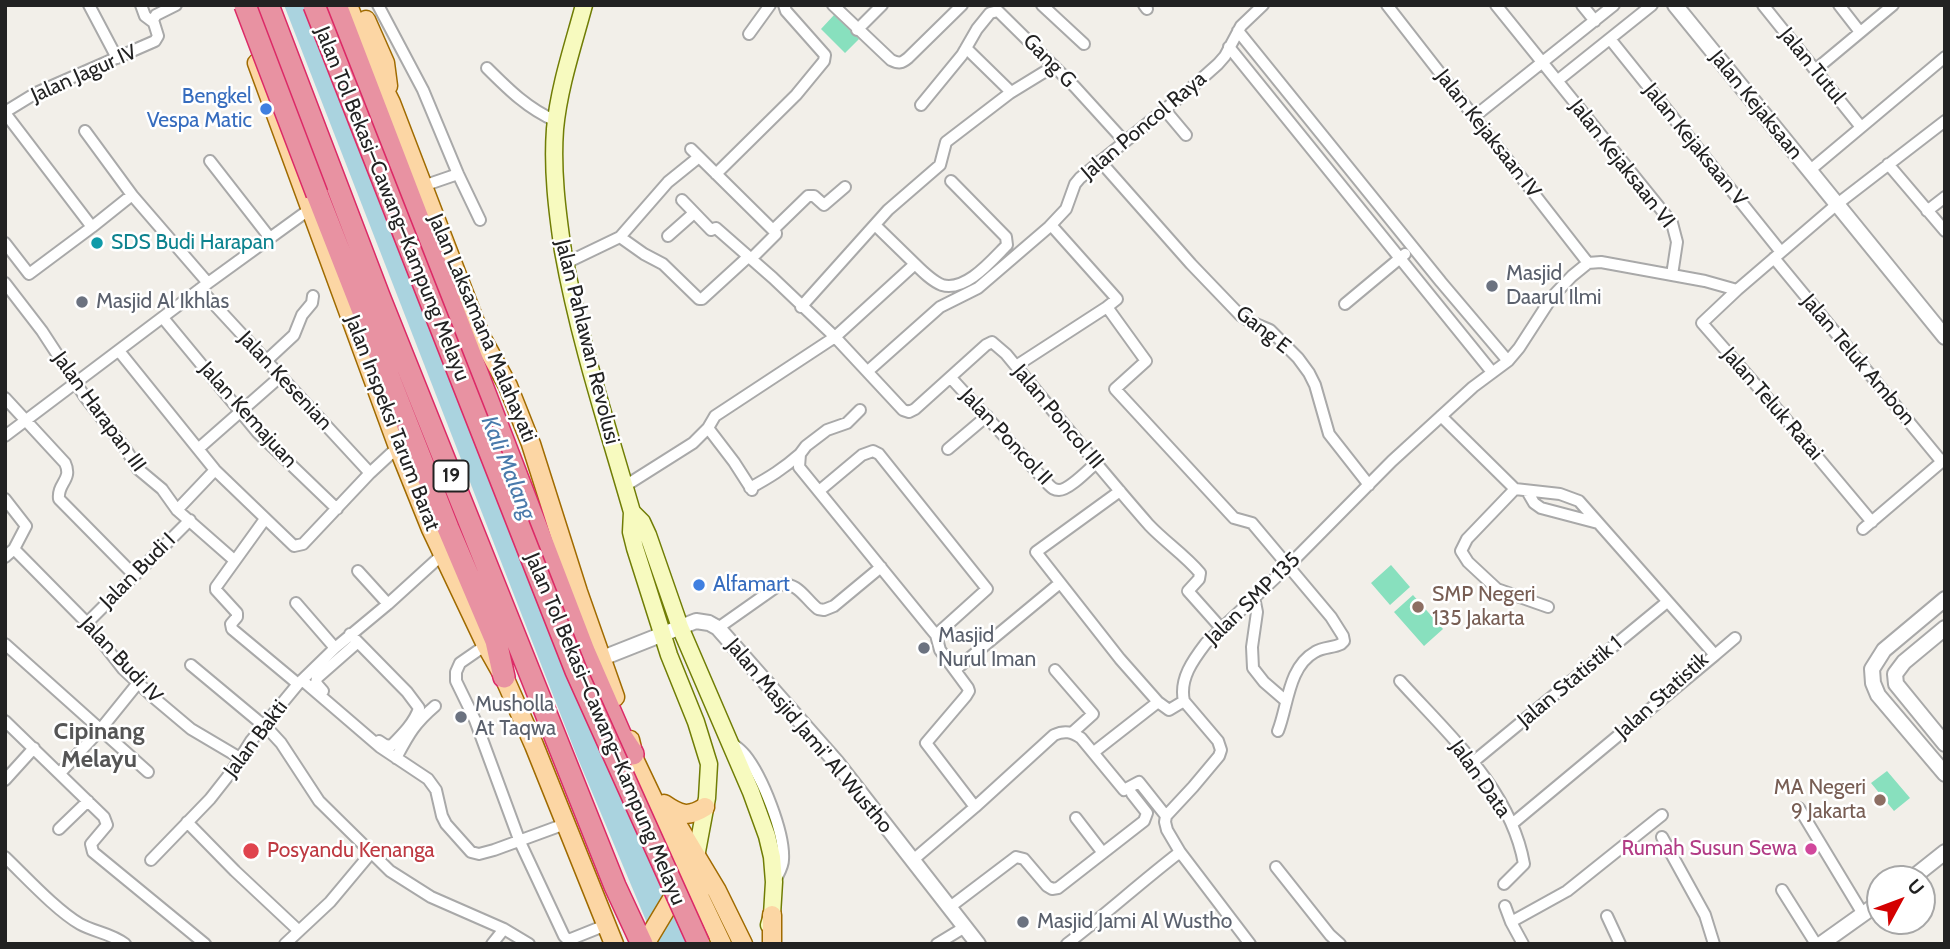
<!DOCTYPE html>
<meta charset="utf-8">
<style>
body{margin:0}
#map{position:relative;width:1950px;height:949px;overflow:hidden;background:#f2efe9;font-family:Cabin,sans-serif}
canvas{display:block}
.frame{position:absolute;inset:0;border:7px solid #222;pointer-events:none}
.north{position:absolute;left:1866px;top:865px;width:70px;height:70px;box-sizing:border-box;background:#fff;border:2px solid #a7a7a7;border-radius:50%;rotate:49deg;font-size:19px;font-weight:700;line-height:28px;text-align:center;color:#222}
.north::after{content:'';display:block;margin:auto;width:24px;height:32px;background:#d40000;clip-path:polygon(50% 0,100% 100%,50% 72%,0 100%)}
</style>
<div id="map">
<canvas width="1950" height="949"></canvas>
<div class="frame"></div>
<div class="north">U</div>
</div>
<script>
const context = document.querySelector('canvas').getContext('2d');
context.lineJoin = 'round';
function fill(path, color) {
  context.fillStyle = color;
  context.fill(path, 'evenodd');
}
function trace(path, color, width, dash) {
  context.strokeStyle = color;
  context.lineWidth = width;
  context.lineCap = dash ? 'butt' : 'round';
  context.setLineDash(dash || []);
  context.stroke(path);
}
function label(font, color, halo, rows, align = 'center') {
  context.font = font + ' Cabin,sans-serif';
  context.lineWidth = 5;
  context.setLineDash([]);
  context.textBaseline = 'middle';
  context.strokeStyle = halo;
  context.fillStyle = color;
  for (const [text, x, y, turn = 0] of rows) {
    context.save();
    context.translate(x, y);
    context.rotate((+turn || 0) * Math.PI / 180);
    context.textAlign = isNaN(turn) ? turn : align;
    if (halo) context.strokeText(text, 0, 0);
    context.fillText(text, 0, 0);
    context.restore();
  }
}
fill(new Path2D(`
 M834,15L859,39L845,53L821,29Z
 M1391,565L1410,587L1390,605L1371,583Z
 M1413,595L1443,629L1424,646L1394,612Z
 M1887,771L1910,798L1894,811L1871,783Z`), '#88e0be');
fill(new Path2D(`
 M284,5H310L699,944H656L655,942L576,754Z`), '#aad3df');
const minor = new Path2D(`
 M89,5L117,58
 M141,5L145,16L153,22
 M378,5L423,90L458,174L480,220
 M833,5L891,60C899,64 902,63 908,58L962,5
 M1042,5L1084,44
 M1144,5L1147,9
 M1387,5L1588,263
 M1496,5L1672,223L1677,242L1672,275
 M1582,5L1595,21
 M1763,5L1861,127
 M1839,5L1860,32
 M857,30L882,5
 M1238,31L1441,282L1508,361
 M749,34L770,5
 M1610,39L1781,252
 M1229,47L1492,372
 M966,48L1011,92
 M487,68C508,89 528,109 556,121
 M1815,70L1893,5
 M1557,81L1652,5
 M921,105L962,55L977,29L990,13L998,11L1075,87L1125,142
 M1165,110L1186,135
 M5,112L36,93L155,41L158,36L153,20L156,15L176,5
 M5,113L92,227L132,195L208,283
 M1475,116L1614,5
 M85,131L132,195
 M691,149L776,233V234L751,259
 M210,161L270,238
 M1100,161L1191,264L1240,315L1251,322L1270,330L1298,358L1309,373L1315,385L1329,434L1369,485
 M1888,164L1945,231
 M1809,171L1945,57
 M716,174L796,95L824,61L825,55L786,11L784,5
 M423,186L458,174
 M682,200L711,230L716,228L773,278L835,337L903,410L909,412L915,409L986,345L992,342L1006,354C1053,411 1100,469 1149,525C1165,542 1185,555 1200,573L1199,579L1188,591L1221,628
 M1927,211L1945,197
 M875,225L915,264
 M1051,225L1117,299L1107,307L1146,361L1115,389L1234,518L1252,523L1331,617L1343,636L1344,641L1341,644C1333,648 1323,647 1315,652C1288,667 1288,706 1278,731
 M773,230L808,196H814L824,205L845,187
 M668,236L694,213
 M620,237L644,254L663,264L699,299H702L748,257
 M5,243L29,274L92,227
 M1774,258L1942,462
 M566,263L620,237L668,182L699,157
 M5,283L42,331L85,397L125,448L138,469L162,489L177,510L234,560
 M200,289L370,473
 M1737,290L1702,323L1784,417L1872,522
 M1345,304L1405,254
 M801,307L888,210L940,165L946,142L1010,93L1054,66
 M163,318L258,433L337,509
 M119,351L215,470L294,546L303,544L370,473L398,447
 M266,361L294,335L302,315L312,303L313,296
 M1016,366L1107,307
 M868,371L940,307L978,288L1049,227L1066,209L1075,184L1080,178L1190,89L1218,64L1225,56L1241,26L1263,5
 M951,378L1049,485C1052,488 1054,490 1059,490C1069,490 1088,470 1096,463
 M5,398L65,463C73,480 57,483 59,499L134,575
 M860,410L847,423L827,430L806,446L800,454L799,467L931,629L936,635L940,650L968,688L969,691L966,696L926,743L975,807
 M1441,416L1515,489L1560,494L1579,501L1715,655L1512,824
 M708,428L734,462L752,490
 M5,436L208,283L310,209
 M198,449L281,376
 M948,449L987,416
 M625,486L693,443L708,428L715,416L835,337L915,264C923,272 932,281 942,285C966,292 992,260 1007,245L1006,237L951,181
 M750,488C770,477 783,469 800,454
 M1515,489L1467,539L1461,551L1468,562L1497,589L1548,607
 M819,491L862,455L873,451L879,454L987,589L936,635
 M1120,491L1036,552L1120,659L1158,702L1169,710L1184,701
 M1527,491L1534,503L1541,508L1598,523
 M5,499L26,526L14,549L5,557
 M177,510L215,470
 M265,519L216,587V590L237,613V617L231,624L232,629L298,684
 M1863,529L1945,459
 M14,549L87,623L123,669L153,697L191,729L240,758
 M358,571L388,604
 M1254,597L1257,612L1252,647L1253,668L1264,682L1286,701
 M296,603L335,648
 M87,623L190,520
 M718,628L779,585C798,581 805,599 818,609L824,610L834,606L881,567
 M350,634L407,692L419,708C415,722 402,735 391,746L385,745L379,741
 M5,644L148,772
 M486,645L460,663L456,672V681L475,720L520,842L564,936L567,939H571L606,925
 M1715,655L1735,638
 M191,665L269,730L281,743L319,801L390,871L431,897L504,929L529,944
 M955,670L1060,583
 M1055,670L1093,714L1073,732
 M302,680L380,747L428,779L436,790L442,816L446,824L471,852L479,854L494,850L565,824
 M1400,681C1448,734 1511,790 1524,864L1504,884
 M323,691L316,683L317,678L358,642
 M5,721L104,817L107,825L91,844L93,852L205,944
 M733,744C737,747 742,751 745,755C762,776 785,833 783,860C783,867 778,874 775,881
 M1094,752L1158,702
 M396,758C409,734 414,724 435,706
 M1473,762L1667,602
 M60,773L100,730L138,683
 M5,780L34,748
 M1799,808L1863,914
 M1076,818L1103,853
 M187,822L235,871L299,931
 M59,829L88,801
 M1662,837L1705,915L1714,944
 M5,857C26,877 56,910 80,924C94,932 111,933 125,944
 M151,860L210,799L232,771L251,741L298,684L335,648L388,604L443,554
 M913,860L975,807L1054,735C1065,730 1072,732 1081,738L1124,790L1139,782L1166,816
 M1276,867L1330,935L1340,944
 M1782,890L1816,944
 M1505,906L1511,922L1523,944
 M950,907L1016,857L1024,859L1047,886L1052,889L1058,888L1144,821L1147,813L1132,794
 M1607,916L1620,944
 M1511,922L1567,891L1662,815
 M285,944L330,902L371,853
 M492,944L504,929
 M937,944L965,927
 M1067,944C1106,914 1141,882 1180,852
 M1250,944L1180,852L1167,830L1165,822L1166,816L1193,787L1219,756L1221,750L1218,741L1184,701C1179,679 1193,660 1206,643L1287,567L1392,461L1473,387L1508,361L1519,348L1552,297L1572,276L1588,263L1601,262L1705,281L1737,290L1836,205L1945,121`);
const tertiary = new Path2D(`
 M1675,5L1945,337
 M1945,599L1884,650L1872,669L1873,683L1878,695L1945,774
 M1945,628L1904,662L1895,674L1896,684L1945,744
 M600,659L696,621L709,623L718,628L837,763L978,944
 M1911,879L1945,852
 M1821,944L1880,902`);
const secondary = new Path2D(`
 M584,5C573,46 559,87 555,129C552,170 557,210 563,251C579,340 607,425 632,512L631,532L635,548L669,655L696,722L709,764L707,798L696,857
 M632,512L642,522L648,535L680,627L751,792L767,836L772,857L774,882L772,915L769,925`);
const primary = new Path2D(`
 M348,5L368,57L391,103L480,335L508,386L531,444L578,592L615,697
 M366,20L385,63L388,86
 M257,63L398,447L431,529L486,645L504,677L534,745L614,944
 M630,740L635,761L722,944
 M664,804C680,815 688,818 705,807
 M672,816L717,891L743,944
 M645,944L681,884
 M772,944V915`);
const motorway = new Path2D(`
 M268,5L379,296L615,886L642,944
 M336,5L584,651L621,736L633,754
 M317,194L448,528L496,641L504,677`);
trace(minor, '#a9a9a9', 14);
trace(tertiary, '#a9a9a9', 18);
trace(secondary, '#707d05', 19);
trace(primary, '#a06b00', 21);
trace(motorway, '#dc2a67', 24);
trace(minor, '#fff', 10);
trace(tertiary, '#fff', 14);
trace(secondary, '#f7fabf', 16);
trace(primary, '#fcd6a4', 18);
trace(motorway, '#e892a2', 21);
const motorwayBridge = new Path2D(`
 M245,5L317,194
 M314,5L576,671L699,944`);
trace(motorwayBridge, '#dc2a67', 24, []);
trace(motorwayBridge, '#e892a2', 21);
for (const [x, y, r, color] of [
 [266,109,7,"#3f7fe0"],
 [97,243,7,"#0f9aa8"],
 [1492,286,7,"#6b7280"],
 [82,302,7,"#6b7280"],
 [699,585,7,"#3f7fe0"],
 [1418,607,7,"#8d6e63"],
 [924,648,7,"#6b7280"],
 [461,717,7,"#6b7280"],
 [1880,800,7,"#8d6e63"],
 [1811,849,7,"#d1479c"],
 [251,851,9,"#e0444e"],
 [1023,922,7,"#6b7280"]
]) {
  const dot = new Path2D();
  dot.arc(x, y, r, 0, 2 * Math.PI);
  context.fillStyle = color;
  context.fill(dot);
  trace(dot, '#fff', 2.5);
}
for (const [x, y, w] of [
 [451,476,35]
]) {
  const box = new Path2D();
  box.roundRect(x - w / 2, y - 15.5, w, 31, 5);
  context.fillStyle = '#fff';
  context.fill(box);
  trace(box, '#222', 2);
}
label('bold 19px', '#222', null, [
 ["19",451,476]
]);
label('21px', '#222', '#fff', [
 ["Gang G",1049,61,46],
 ["Jalan Tutul",1812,66,51],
 ["Jalan Jagur IV",84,74,-24],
 ["Jalan Kejaksaan",1756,105,51],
 ["Jalan Poncol Raya",1144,126,-40],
 ["Jalan Kejaksaan IV",1488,134,52],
 ["Jalan Kejaksaan V",1695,145,51],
 ["Jalan Kejaksaan VI",1622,164,52],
 ["Jalan Tol Bekasi–Cawang–Kampung Melayu",392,204,68],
 ["Jalan Laksamana Malahayati",482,328,67],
 ["Gang E",1263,330,38],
 ["Jalan Pahlawan Revolusi",587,342,76],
 ["Jalan Teluk Ambon",1858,360,50],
 ["Jalan Kesenian",285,381,47],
 ["Jalan Teluk Ratai",1772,404,49],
 ["Jalan Harapan III",99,412,54],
 ["Jalan Kemajuan",248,415,48],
 ["Jalan Poncol III",1058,417,50],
 ["Jalan Inspeksi Tarum Barat",392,423,69],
 ["Jalan Poncol II",1006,437,47],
 ["Jalan Budi I",138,571,-45],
 ["Jalan SMP 135",1253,599,-44],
 ["Jalan Budi IV",121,660,47],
 ["Jalan Statistik 1",1570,682,-40],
 ["Jalan Statistik",1662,696,-42],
 ["Jalan Tol Bekasi–Cawang–Kampung Melayu",605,729,67],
 ["Jalan Masjid Jami' Al Wustho",809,736,50],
 ["Jalan Bakti",256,739,-53],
 ["Jalan Data",1480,779,55]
]);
label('21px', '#366cbe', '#fff', [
 ["Bengkel",252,97],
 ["Vespa Matic",252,121],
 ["Alfamart",713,585,"left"]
], 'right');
label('21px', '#0d838f', '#fff', [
 ["SDS Budi Harapan",111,243]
], 'left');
label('21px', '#5b616d', '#fff', [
 ["Masjid",1506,274],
 ["Daarul Ilmi",1506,298],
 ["Masjid Al Ikhlas",96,302],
 ["Masjid",938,636],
 ["Nurul Iman",938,660],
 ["Musholla",475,705],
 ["At Taqwa",475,729],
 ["Masjid Jami Al Wustho",1037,922]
], 'left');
label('21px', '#785e54', '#fff', [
 ["SMP Negeri",1432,595],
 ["135 Jakarta",1432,619],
 ["MA Negeri",1866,788,"right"],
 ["9 Jakarta",1866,812,"right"]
], 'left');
label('21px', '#b23c85', '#fff', [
 ["Rumah Susun Sewa",1797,849]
], 'right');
label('21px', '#be3a42', '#fff', [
 ["Posyandu Kenanga",267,851]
], 'left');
label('italic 23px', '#4a7aab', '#fff', [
 ["Kali Malang",508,468,68]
]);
label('bold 24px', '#555', '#fff', [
 ["Cipinang",99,732],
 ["Melayu",99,760]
]);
</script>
